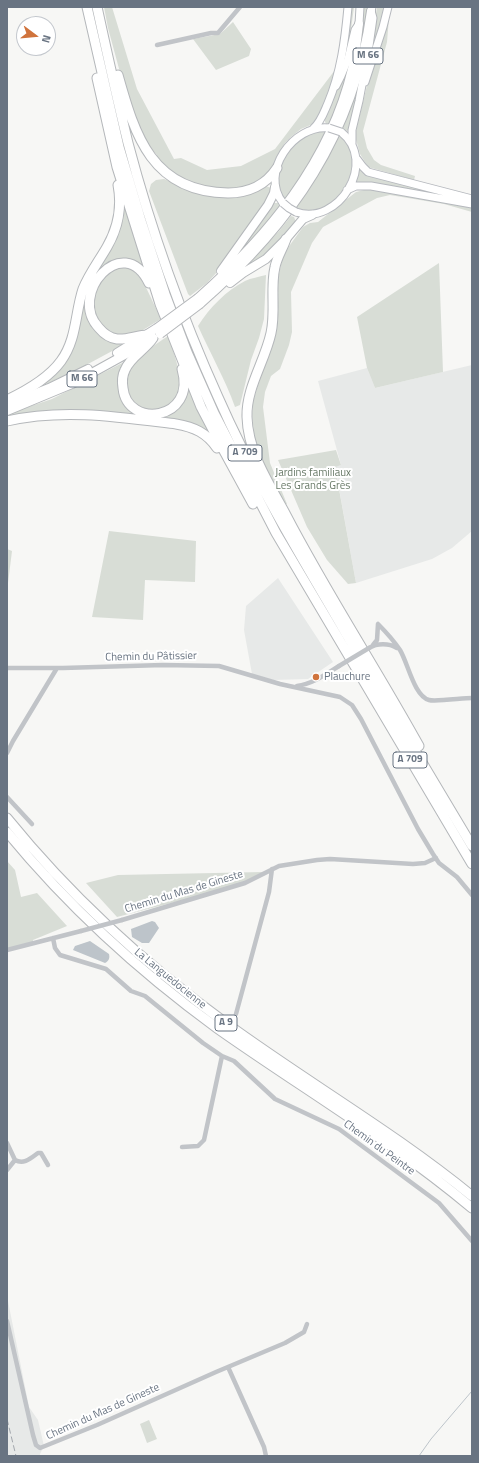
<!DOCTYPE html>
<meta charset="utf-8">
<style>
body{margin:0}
#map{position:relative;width:479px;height:1463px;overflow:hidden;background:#f7f7f5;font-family:"Titillium Web",sans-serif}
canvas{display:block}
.frame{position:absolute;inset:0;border:8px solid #697482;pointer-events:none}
.north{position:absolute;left:16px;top:16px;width:40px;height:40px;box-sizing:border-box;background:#fff;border:1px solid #c3c7cd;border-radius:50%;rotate:106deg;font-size:11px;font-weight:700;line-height:16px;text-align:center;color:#697482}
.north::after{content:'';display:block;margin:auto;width:14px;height:18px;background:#d0733c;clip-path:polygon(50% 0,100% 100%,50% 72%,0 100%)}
</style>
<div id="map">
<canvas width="479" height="1463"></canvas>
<div class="frame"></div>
<div class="north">N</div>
</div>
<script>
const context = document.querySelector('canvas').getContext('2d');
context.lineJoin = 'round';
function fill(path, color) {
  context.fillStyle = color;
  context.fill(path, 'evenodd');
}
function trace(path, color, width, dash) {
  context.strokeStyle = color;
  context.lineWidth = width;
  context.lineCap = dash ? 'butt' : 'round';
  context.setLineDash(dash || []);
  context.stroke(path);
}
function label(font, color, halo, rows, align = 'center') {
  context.font = font + ' "Titillium Web",sans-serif';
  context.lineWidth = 4;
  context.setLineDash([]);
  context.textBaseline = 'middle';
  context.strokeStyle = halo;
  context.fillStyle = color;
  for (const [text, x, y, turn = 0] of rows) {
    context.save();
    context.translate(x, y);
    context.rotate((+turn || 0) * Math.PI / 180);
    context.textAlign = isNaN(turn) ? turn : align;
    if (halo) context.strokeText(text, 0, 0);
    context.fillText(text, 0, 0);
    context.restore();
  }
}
fill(new Path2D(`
 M472,365V531L452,548L432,559L356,583L335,466L341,465L318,381L367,368L375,388Z
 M278,578L333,662L308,679L273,680L252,674L244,630L246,606Z
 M7,1296L29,1407L38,1420L44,1446L40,1454V1456H7Z`), '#e7e9e8');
fill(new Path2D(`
 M104,7H112L137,89L174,159L181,158L207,170L241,166L275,149L338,66L333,82L317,119L313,124L301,129L291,137L285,143L273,169L260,182L235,190L197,186L172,173L157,158V155L142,139L128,102L108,28Z
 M351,7H354L349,44H347Z
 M363,7H369L360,53L357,57Z
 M377,7H386L369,58Z
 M389,18L387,42L363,131L367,148L374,160L381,165L415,176L414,180L368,167L360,154L355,136L356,131L368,81Z
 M233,22L251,49L249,56L216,70L193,39L220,34Z
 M350,59L344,84L331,124H326L324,119Z
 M361,76L349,130L346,131L342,128Z
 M327,131L308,165L285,200C282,195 279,190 278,183C277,163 292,140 311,133C316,131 322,131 327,131Z
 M339,135C368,155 346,202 317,210C311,212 302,209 295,209L316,178Z
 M360,168L472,200L354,185Z
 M164,179L174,183L251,193L266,186L271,188L267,200L219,270L207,283L190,296L188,294L149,191L151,184L156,180Z
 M364,190H374L472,208V212L444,204L390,195L377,198L323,227L312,243L291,292L292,332L289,345L280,369L271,376L265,392L263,407L270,463L287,504L284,505L263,464L255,442L252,415L253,401L277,325L278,278L283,256L287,249L303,227L310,223L318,222L356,192Z
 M272,203H278L281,207L235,259Z
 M123,208H125L146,273L115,263L87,302L86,312L89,321L94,328L127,343L75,371L35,389L58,369L85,292Z
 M291,216L294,217L296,222L261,261L238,274L279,231Z
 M439,263L443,372L375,388L367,368L357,317Z
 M125,267L134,270L142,279L161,319L138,333L128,336L111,334L99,324L95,315L93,303L96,290L106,274L113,270Z
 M266,275L264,319L259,338L251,360L240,405L235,407C225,379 210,353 198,326C210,307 226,291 245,281C251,278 259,277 266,275Z
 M168,336C174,353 181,371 180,390C180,395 176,399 172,402C170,405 166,409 163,410C141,417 119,394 127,373C133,358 155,345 168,336Z
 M128,360L125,402L163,415L188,384L211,435L203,430L73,412L7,419V414L52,399Z
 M336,450L341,465L335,467L356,583L348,584L327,560L307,527L278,460Z
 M109,531L196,541L195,582L145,580L143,620L92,617Z
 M7,549L12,551L7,591Z
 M7,861L15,870L21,897L37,893L67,926L33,940V942L7,949Z
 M263,872L250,880L183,900L117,917L86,883L118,875Z
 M149,1420L157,1439L147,1443L140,1424Z`), '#d8ddd6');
fill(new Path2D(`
 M152,921L155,922L159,928L149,943H142L132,937L131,929Z
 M90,941L109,954C110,958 109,961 105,963L73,950L75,946Z`), '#bdc4ca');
trace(new Path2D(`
 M419,1456L431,1439L472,1391`), '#bdc4ca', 1);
const secondary = new Path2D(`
 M365,82L383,27L388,7
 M313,129C321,122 324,112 328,103C341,72 345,40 348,7
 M357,159L363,167L368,172L472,199
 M347,190L356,186H371L472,204
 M283,203C259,173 293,124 329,128
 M296,212C338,227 379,162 341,132`);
const primary = new Path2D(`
 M336,86L341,76L348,59L355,30L359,24L360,7
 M352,143V130L359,101L368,53L373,18L371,11L372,7`);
const trunk = new Path2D(`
 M221,271L268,205L274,193L275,187
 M230,283L243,273L266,259L286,239L303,219L312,215
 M198,298C268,236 330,162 352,69C356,54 357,39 359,24
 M200,304C292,224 354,135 371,11
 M117,353L157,328
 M7,405L49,388L88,369
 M7,411L72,384L148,342`);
const motorway = new Path2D(`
 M87,7L119,147L141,221L165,294L187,352L214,413L276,533L472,864
 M97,7C107,53 117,98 128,143C151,230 181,315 218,397C250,470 290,538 330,606C377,687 424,766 472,846
 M118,75C135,136 152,192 228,193C248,193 266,185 277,168
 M97,78L117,167L160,304L201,407L224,451L253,504
 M286,239C283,248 277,257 275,267C270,288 276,311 271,333C265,361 246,388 247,417C248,453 270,485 286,515C327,594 376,668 419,746
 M148,335C137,335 128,340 117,339C110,338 104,334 99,328C67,295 123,230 149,283
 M153,338C145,350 130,357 125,370C122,376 122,382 123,388C127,429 197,421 182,369
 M7,400C26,391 48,379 61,361C77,339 75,313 83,289C89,274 99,261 107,247C118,228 122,206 118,185
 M7,421C63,408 120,417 176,424C194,427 207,433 217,448
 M7,818C71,897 146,965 227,1024C308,1083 395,1133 472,1196
 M7,832C68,906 140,972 217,1028C302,1088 392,1141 472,1208`);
trace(secondary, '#b6b9be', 9);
trace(primary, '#b5b8bc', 9);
trace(trunk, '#b4b7ba', 10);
trace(motorway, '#b4b7ba', 11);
trace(new Path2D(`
 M157,45L211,33H218L240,7
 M378,624C386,632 394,641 400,650C408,663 414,696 429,700C435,702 463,698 472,698
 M373,645L377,640L378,624
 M369,648C377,643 389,643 397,648
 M7,668H63L163,665L219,666L280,684L340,697L352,705L361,719L418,829L433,854L439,863L457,877L472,895
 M297,686C313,684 326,674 339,666
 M7,753L13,741L57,668
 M7,797L32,824
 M122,920L245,883L279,866L317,860L330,859L413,864L425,863L436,858
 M53,938L55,948L60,955L106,969L131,991L145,996L203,1043L222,1056L234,1061L275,1099L339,1129L439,1203L472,1241
 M7,950L81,931
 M236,1014L269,892L272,869
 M7,1143L15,1160C24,1165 31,1158 38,1153H41L48,1165
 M182,1147L198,1146L204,1140L222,1056
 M7,1170L15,1160
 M7,1321L33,1435L36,1445L40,1448L97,1425L216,1372L285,1343L304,1332L307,1324
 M228,1367L264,1447L266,1456`), '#c1c4c8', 4.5);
trace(secondary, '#fff', 7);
trace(primary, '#fff', 7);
trace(trunk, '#fff', 8);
trace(motorway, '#fff', 9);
trace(new Path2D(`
 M7,1419L16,1456`), '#a3a7ad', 1, [6, 3]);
const secondaryBridge = new Path2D(`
 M329,128L341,132
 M283,203L289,208L296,212`);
const trunkBridge = new Path2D(`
 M157,328L198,298
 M160,334L200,304`);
trace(secondaryBridge, '#b6b9be', 9, []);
trace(trunkBridge, '#b4b7ba', 10, []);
trace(new Path2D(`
 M339,666L369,648
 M81,931L122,920`), '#c1c4c8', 4.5);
trace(secondaryBridge, '#fff', 7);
trace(trunkBridge, '#fff', 8);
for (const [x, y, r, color] of [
 [316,677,4,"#d0733c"]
]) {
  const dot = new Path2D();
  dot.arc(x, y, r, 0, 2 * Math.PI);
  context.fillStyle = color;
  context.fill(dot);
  trace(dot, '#fff', 1.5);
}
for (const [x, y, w] of [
 [368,56,30],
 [82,379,30],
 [245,453,34],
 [410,760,34],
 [226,1023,22]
]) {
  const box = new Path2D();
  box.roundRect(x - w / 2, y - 8, w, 16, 3);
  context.fillStyle = '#fff';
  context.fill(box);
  trace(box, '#697482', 1);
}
label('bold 10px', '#697482', null, [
 ["M 66",368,56],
 ["M 66",82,379],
 ["A 709",245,453],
 ["A 709",410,760],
 ["A 9",226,1023]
]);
label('11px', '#697a68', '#fff', [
 ["Jardins familiaux",313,473],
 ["Les Grands Grès",313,486]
]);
label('11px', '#697482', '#fff', [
 ["Chemin du Pâtissier",151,657,-1],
 ["Chemin du Mas de Gineste",184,892,-17],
 ["La Languedocienne",170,979,39],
 ["Chemin du Peintre",379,1148,36],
 ["Chemin du Mas de Gineste",103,1412,-24]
]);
label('11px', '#697482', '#fff', [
 ["Plauchure",324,677]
], 'left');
</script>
